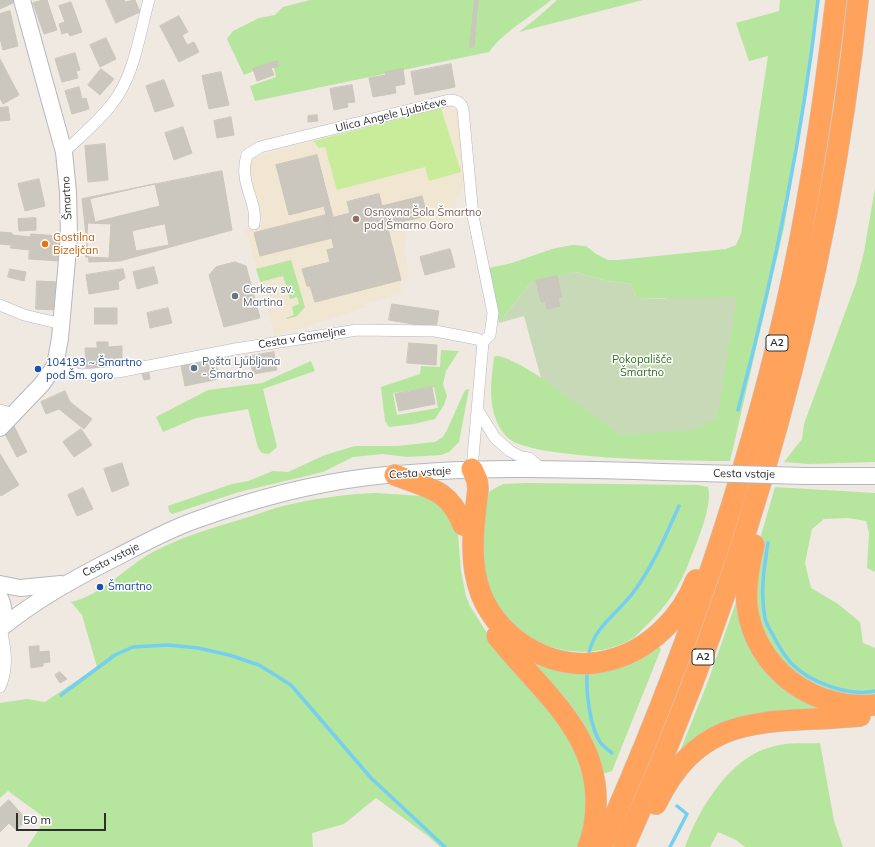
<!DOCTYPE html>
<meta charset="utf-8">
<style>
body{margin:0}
#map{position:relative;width:875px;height:847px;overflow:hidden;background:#efe9e1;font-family:Mulish,sans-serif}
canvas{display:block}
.scale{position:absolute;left:16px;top:813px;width:90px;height:18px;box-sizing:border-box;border:2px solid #2e2e2e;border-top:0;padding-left:5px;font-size:12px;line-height:14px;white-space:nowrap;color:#2e2e2e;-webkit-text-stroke:3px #fff;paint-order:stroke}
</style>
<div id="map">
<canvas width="875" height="847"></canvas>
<div class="scale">50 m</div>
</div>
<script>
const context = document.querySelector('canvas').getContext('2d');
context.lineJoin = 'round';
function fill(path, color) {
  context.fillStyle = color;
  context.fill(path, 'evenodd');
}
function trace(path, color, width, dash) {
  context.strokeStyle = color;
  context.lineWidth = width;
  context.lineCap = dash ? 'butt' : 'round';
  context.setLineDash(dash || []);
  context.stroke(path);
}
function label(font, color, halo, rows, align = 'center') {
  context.font = font + ' Mulish,sans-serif';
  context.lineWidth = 3;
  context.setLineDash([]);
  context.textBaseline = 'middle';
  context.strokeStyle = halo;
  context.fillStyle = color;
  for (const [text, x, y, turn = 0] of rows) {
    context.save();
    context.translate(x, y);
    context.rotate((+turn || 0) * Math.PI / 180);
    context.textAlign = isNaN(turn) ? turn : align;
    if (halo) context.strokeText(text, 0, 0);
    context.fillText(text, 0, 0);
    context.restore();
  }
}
fill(new Path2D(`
 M449,106L458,113L464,184L455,202L456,217L406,232L404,248L409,273L407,278L401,280L402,294L366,303L367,307L275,336L246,230L265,221L260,216L248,170L249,164L253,158L256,156Z`), '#f0e6d1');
fill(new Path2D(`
 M310,0H551C531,17 504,31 489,52L255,101L250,86L276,77L273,63L244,75L227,39L233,31L259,18L275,15L283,7Z
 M557,0H643L519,32L538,17Z
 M780,0H818L803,110L784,228L730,461C692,461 531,460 508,438C487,416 490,387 494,358L495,356C513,354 574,401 591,412L666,298L637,299L631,284L607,281L575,272L531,282L499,323L489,268L512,263L552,249L572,245L586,246L596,254L608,260H618L726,249L736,245L741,234L768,56L749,61L736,23L779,11Z
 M875,188V462L809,464L784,462L802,439L804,424L856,283L864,252Z
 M291,260L305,307L297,316L287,319L286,318L294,315L292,307L299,304L297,297L290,299L283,276L260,282L256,269Z
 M441,350L459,351L446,371L443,384L447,396L444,405L435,419L414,424L389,427L385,421L381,387L420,374L421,366L440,367ZM434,387L438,408L397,415L393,393Z
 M311,361L315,371L263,389L277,447L269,454L262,453L258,448L248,409L196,418L163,432L156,417L208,390L262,383Z
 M469,389L459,442L449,452L441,455L407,457L383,454L353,457L323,472L239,492L172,514L169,511L168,506L232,484L248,481L273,471L288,472L325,455L355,446H397L435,442L443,437L447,430L465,390Z
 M527,483L697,485L708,487C713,504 698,540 691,557C681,585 667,606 645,627C641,630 637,636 632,639C585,665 529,650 497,607C487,593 486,572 483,555C479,529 477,515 490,491L503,484Z
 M775,487L875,493V572L867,568L869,533L866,521L848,518L824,519L812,529L805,563L811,588L838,604L860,622L863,643L875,648V699L847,700L783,669L757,624L756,553Z
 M376,493L422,496C437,501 446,513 457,523L461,571L466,596L470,606L485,630L577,742L591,803L581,847H440L428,836L376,798L344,824L312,833L313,847H27L40,828L41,815L8,791L0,798V703L27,699L45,702L97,667L82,615L71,602C103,595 125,567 153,552C181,537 212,528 242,519C254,516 267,510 279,507C311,499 344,494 376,493Z
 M740,591L745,623L831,709L678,756L707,684Z
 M657,645L661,649L612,771L606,773H603L527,654L548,663Z
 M820,743L834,821L843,847H745L736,840L718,832L710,847H685C699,808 731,755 775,746C789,742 806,744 820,743Z`), '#b6e59e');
fill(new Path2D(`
 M575,272L607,281L631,284L637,299L737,297L717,418L694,430L621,435L541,378L524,316L499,323L531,282L543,278Z`), '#c8d9b8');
fill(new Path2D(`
 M441,108L461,172L429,181L425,167L337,190L325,147L319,148L313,141Z`), '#c9ec9a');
trace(new Path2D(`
 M738,410C774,275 802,139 818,0
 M768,543C764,568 760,593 765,618C766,624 770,630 773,635C778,645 784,655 791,663C809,682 849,697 875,691
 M589,653C595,625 619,613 635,590C654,564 666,535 679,506
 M587,675C586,694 590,726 600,742C603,746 608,750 612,753
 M61,695L115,655L133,647L168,645L198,648L229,655L259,665L291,685L371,778L445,847
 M670,847L687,814L677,806`), '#75cff0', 3.5);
const building = new Path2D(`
 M0,0H17V1L0,9Z
 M43,0H47L57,30L44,34L33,3Z
 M106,0H124L125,2L135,0L140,12L116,23Z
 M475,0H478L474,47H470Z
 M71,2L82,32L70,36L68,32L62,34L59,24L65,22L59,6Z
 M10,11L18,46L3,50L0,38V14Z
 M179,16L188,32L182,35L187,45L194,42L199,52L179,62L160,26Z
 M106,38L116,59L100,67L90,45Z
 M75,53L80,70L76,71L78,78L62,82L55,59Z
 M0,59L19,95L3,104L0,98Z
 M277,61L279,66L271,68L274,75L257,81L253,69Z
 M451,64L455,87L415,95L411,72Z
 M101,69L114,79L100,95L88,85Z
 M403,69L405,84L395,86L396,93L373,97L369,78L386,75L385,72Z
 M221,72L229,105L209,109L202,76Z
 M164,80L174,106L155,112L146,86Z
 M352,85L355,102L347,103L348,107L334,110L330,89Z
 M79,87L82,99L86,98L89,109L72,114L65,91Z
 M8,107L10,120L0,121V108Z
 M317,115L318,121L308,122V116Z
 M231,117L234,135L217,138L214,121Z
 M183,127L192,153L174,160L165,133Z
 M105,144L108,180L88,182L85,146Z
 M317,155L333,217L327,219L324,206L289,215L276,165Z
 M222,171L232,230L120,261L89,262L82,199Z
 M39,179L45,206L25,211L18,184Z
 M155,184L160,206L95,222L90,199Z
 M379,194L382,206L422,196L427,216L387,225L401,280L315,302L310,286H307L302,269L330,262L327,250L334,248L327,219L350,213L347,202Z
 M326,215L332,238L260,256L254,233Z
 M36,218V230L19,231L18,219Z
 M88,223L111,224L109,258L86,257Z
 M165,224L169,245L136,251L132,231Z
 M0,232L12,233L11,245L0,244Z
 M31,234L61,236L59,261L29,259Z
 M12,235L31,237L30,250L11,248Z
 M450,249L455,267L425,275L420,257Z
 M235,262L246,266L260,318L224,327L209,275L216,267Z
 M154,267L158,283L137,289L133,272Z
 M10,269L26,272L24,281L8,277Z
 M123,269L125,278L118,282L119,289L89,294L86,275Z
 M557,276L562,297H558L560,306L547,309L545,301L541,302L536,281Z
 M37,281L58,282L57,310L36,309Z
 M392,304L439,311L436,328L389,320Z
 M95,308H117V324H95Z
 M168,308L172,323L150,328L147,313Z
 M97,342H108V347L122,346V366L86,368L85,348H97Z
 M409,343L437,345L436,365L407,363Z
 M274,352L277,370L253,374L251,364H246L245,357Z
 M215,358L219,379L185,386L181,365Z
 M635,366L639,375L628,379L625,370Z
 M149,373L150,379L144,380L142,374Z
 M432,387L435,404L399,411L395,394Z
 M65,391L70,402L92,419L84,429L59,409L46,414L41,402Z
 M13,424L27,452L17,457L3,430Z
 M81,429L92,445L74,457L63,442Z
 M0,454L19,485L1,496L0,494Z
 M122,463L129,485L112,492L104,469Z
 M83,488L93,509L77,516L68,495Z
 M39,646V652L49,651L50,662L43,663V666L31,668L29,647Z
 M60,672L67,679L60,683L55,675Z
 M9,800L27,820L16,830L9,823L0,832V808Z`);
fill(building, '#cbc7bf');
trace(building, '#cbc5ba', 1);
const street = new Path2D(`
 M64,152C80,137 98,122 112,104C135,75 139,35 149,0
 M254,224C258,201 238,184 247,155L260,147L449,100C456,100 461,102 463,109L473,216L493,313L490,335L483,342
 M0,305L24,315L62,324
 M54,367L81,375L118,372L235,349L357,330L435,331L477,339L483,342
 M0,410L13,414
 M479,412L495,438L510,451L521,457L529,458L543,470
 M472,469L483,342
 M0,687C9,667 5,648 1,628`);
const secondary = new Path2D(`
 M0,428L42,384L54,367L56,360L60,338L69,237L68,192L64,152L22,0
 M805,476H875
 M0,584L20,588L61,584
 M0,598C5,608 4,617 1,628
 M0,629C37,599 77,577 119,556C144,543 170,529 196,520C251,500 311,484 368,477C479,464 590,470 701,473`);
const highway = new Path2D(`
 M472,469L477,480L478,489C474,524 468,560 481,594C500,643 559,675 610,660C649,650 682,617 696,580
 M395,475C429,488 449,489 463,525
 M754,545C749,565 745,586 747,606C755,669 813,711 875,705
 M497,636C537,687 597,731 596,802C596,818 594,833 588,847
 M656,804C703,707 770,725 860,716
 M601,847C679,673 743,493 786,306C809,205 824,103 836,0
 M624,847C746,578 827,294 858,0`);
trace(street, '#b4b7c1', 12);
trace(secondary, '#b4b7c1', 18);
trace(highway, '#c9c9c9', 22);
trace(street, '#fff', 11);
trace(secondary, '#fff', 16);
trace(highway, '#ffa35c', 21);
const secondaryBridge = new Path2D(`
 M701,473L805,476`);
trace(secondaryBridge, '#b4b7c1', 18, []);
trace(secondaryBridge, '#fff', 16);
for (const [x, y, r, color] of [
 [356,219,4,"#8d6e63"],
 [45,244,4,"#e8710a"],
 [235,296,4,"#6b7280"],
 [194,368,4,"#5c6f8a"],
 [38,369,4,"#1a4fb4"],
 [100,587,4,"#1a4fb4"]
]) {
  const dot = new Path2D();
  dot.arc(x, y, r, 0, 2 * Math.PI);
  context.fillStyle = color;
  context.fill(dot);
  trace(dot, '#fff', 1.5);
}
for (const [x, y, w] of [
 [777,343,22],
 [703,657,22]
]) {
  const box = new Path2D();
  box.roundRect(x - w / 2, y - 8, w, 16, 3);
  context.fillStyle = '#fff';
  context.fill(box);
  trace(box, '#2e2e2e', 1);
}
label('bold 10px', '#2e2e2e', null, [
 ["A2",777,343],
 ["A2",703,657]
]);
label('11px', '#2e2e2e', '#fff', [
 ["Ulica Angele Ljubičeve",391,115,-14],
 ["Šmartno",67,198,-93],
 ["Cesta v Gameljne",302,338,-9],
 ["Cesta vstaje",420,473,-4],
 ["Cesta vstaje",744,474,1],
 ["Cesta vstaje",111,560,-27]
]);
label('11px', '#785e54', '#fff', [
 ["Osnovna Šola Šmartno",364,213],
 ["pod Šmarno Goro",364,226]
], 'left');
label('11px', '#c56008', '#fff', [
 ["Gostilna",53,238],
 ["Bizeljčan",53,251]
], 'left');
label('11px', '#5b616d', '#fff', [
 ["Cerkev sv.",243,290],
 ["Martina",243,303]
], 'left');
label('11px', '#2c6e1b', '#fff', [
 ["Pokopališče",642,360],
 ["Šmartno",642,373]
]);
label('11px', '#4e5e75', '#fff', [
 ["Pošta Ljubljana",202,362],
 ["- Šmartno",202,375]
], 'left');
label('11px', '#164399', '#fff', [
 ["104193 ~ Šmartno",46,363],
 ["pod Šm. goro",46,376],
 ["Šmartno",108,587]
], 'left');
</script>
